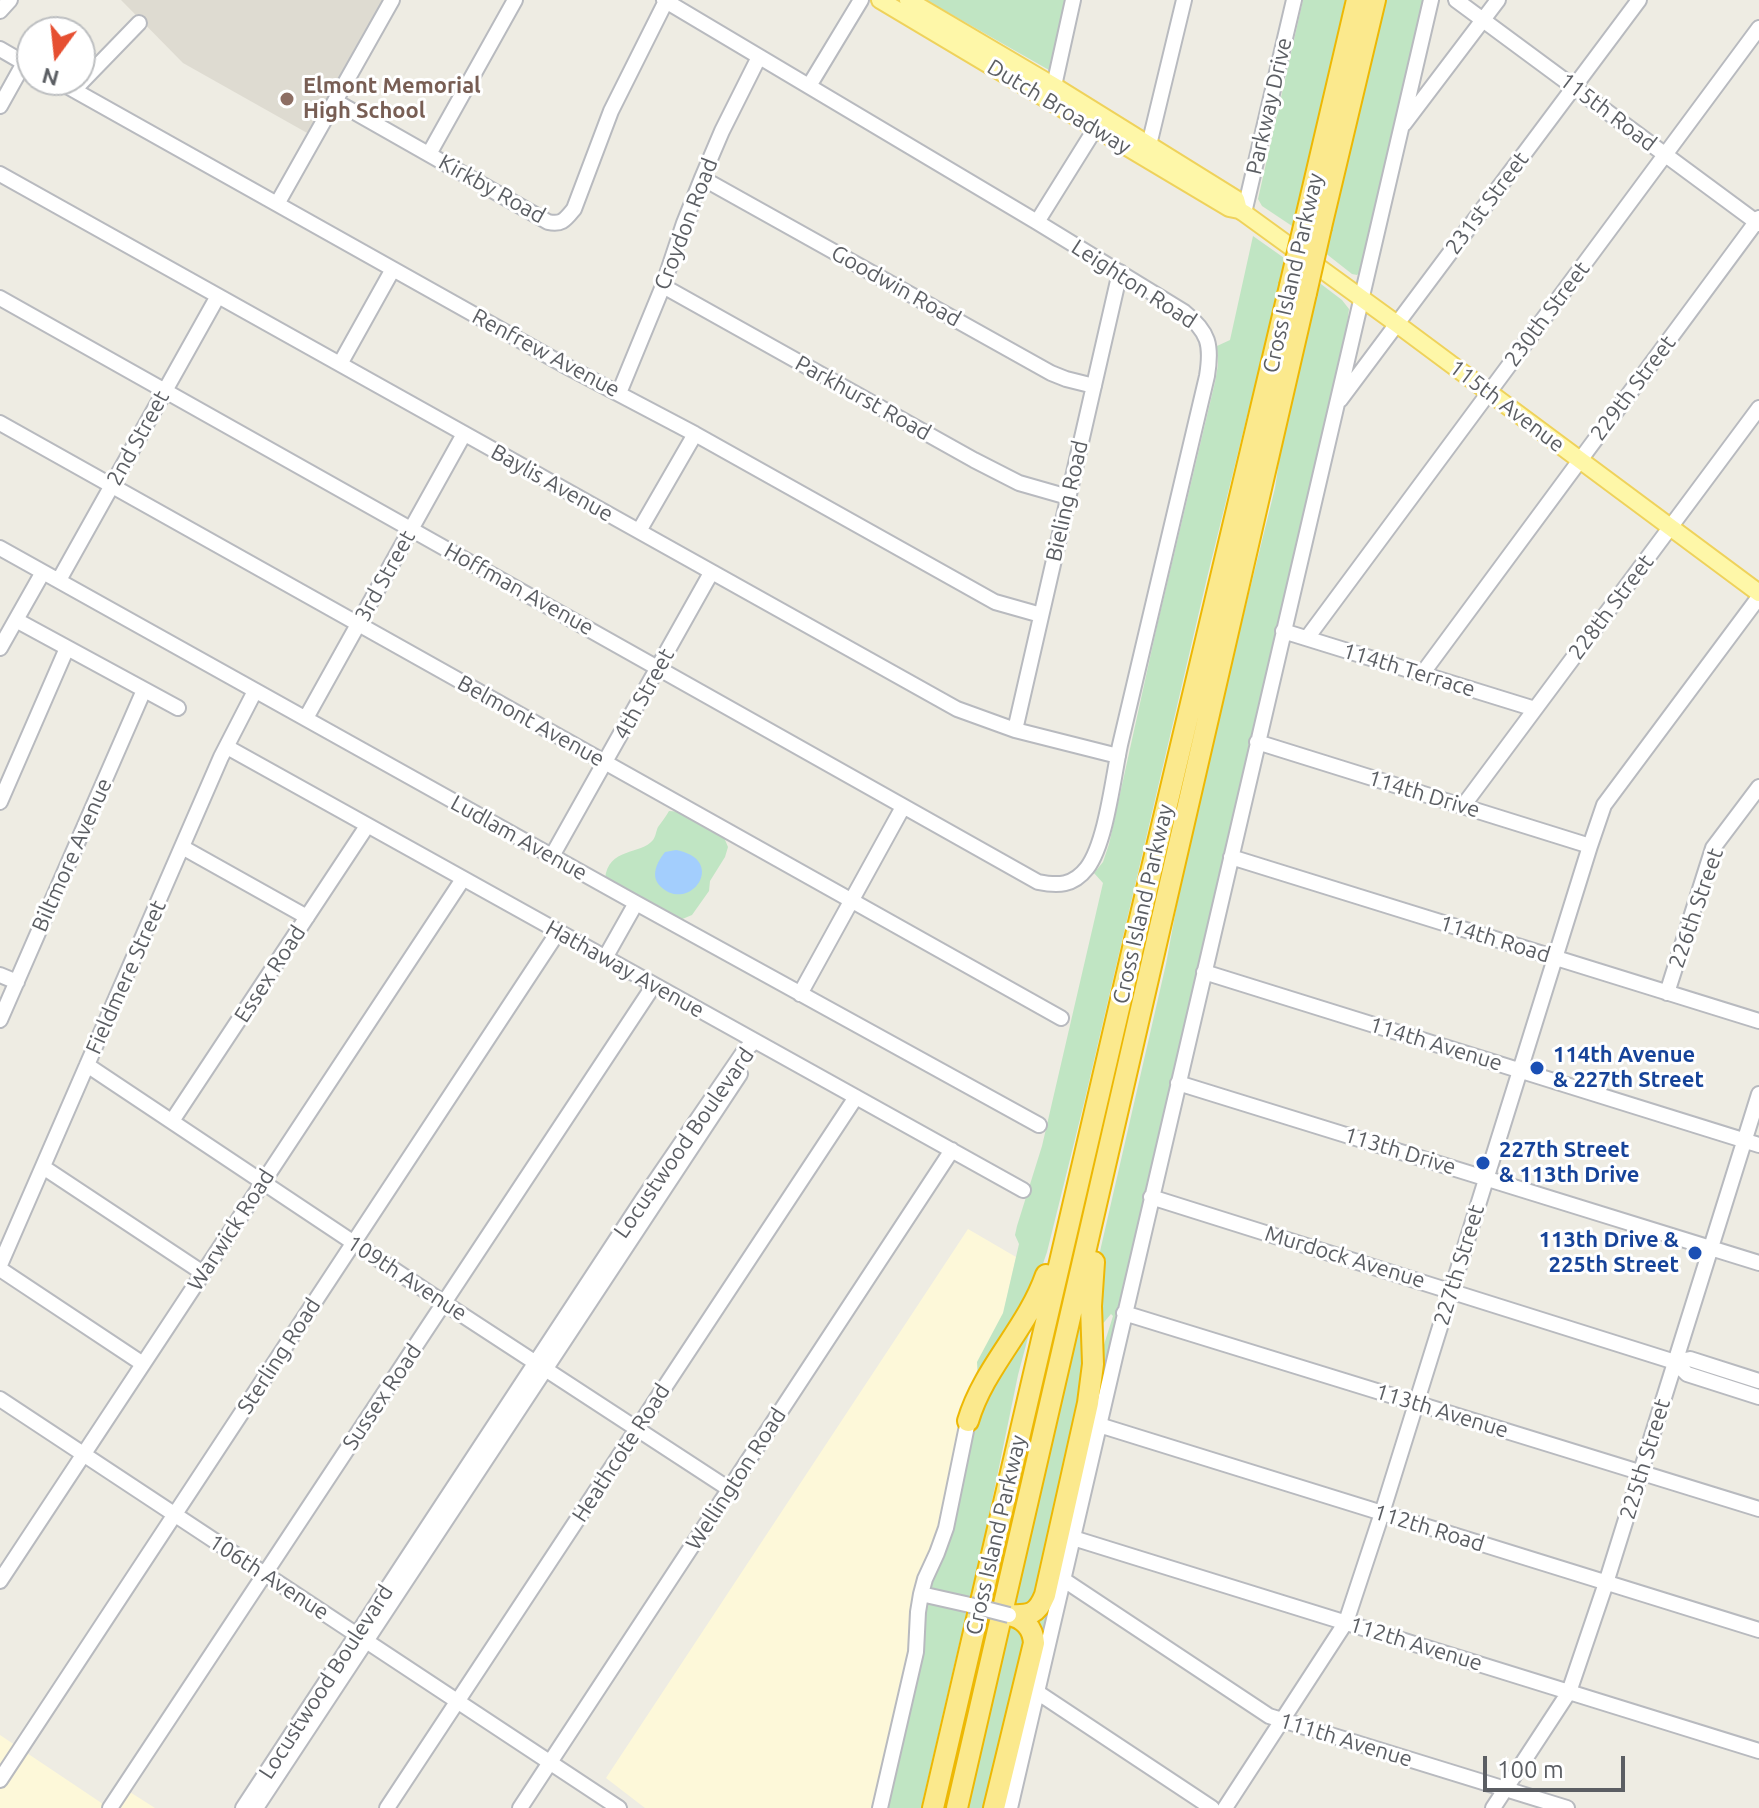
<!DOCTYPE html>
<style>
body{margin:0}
#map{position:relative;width:1759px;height:1808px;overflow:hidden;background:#eeece3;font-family:Ubuntu,sans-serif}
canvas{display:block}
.north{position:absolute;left:16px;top:16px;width:80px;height:80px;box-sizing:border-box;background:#fff;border:2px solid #bdbfc1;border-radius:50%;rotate:195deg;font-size:22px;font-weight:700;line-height:32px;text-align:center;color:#5b5e63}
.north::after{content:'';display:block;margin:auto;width:28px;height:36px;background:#e64f31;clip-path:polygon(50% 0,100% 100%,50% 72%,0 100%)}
.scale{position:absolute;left:1483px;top:1756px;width:142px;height:36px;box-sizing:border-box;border:4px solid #5b5e63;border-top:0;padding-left:10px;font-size:24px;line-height:28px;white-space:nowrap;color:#5b5e63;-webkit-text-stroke:6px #fff;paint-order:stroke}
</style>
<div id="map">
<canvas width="1759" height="1808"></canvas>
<div class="north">N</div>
<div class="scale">100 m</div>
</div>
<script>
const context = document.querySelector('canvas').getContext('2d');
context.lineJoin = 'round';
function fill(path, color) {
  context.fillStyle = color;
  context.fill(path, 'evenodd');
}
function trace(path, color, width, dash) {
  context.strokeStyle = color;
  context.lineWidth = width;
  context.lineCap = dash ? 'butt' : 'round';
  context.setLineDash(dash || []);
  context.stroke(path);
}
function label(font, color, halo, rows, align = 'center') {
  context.font = font + ' Ubuntu,sans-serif';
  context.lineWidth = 6;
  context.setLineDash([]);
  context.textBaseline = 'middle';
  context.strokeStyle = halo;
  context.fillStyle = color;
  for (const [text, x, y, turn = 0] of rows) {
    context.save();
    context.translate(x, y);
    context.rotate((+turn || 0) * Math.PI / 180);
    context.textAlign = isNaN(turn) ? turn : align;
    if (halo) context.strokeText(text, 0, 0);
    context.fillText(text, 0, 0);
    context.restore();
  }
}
fill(new Path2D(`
 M968,1229L1016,1257L891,1808H645L606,1778Z
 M0,1735L100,1802L107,1808H0Z
 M122,1787L155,1808H108Z`), '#fdf8d9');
fill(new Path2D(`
 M121,0H383L309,134L183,63Z`), '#dedbd1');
fill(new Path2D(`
 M926,0H1065L1049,70Z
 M1303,0H1345L1295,228L1262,206L1258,199Z
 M1383,0H1424L1360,272L1357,275L1352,274L1324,252Z
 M1253,236L1287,260L1256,395L1248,412L1207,578L1085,1099L1047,1252L1033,1293L978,1379L977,1362L1003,1313L1019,1244L1015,1235L1017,1226L1042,1146L1103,883L1094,873L1103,862L1109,844L1157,626L1215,382L1218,365L1217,346L1230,340Z
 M1317,281L1342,300L1349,309L1347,325L1174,1077L1014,1757L1031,1620L1097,1367L1113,1316L1111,1314L1100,1327L1098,1260L1166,964L1191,828L1275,488L1289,395Z
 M669,811L683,812L723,835L728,847L725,857L710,881L709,891L692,915L680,920L672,917L664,909L648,906L605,879C608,847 641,855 653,840C656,836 656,831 658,827C662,822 666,816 669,811Z
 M1083,1298L1087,1364L1037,1596L1029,1604L1011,1607Z
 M1029,1325L1030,1330L1018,1375L972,1598L936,1591L932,1588L931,1581L951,1529L981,1398Z
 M934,1603L971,1612L964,1640H960L921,1808H887L925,1608L928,1604Z
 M1008,1620L1012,1621L1026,1640L987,1808H964L983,1728H987Z`), '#c0e5c3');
fill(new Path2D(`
 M676,850C729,860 689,915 660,886C650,876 657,862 665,852Z`), '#a3cefd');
const minor = new Path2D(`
 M1456,0L1759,224
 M0,11L10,0
 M0,49L31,67
 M56,80L564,365L695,434L995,602L1041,615
 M809,86L861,0
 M1054,86L1073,0
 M74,90L139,23
 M335,101L548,222C562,225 565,220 574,209L611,111L666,1
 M0,106L24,63
 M1404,124L1498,0
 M1149,145L1184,0
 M429,154L515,0
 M0,174L957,709L1015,730L1118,756
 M702,178L1051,373L1066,379L1094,386
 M277,204L392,0
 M1244,213L1294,0
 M1037,222L1095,129
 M663,286L974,460L1019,483L1068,497
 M0,298L1038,882C1058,886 1073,886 1087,868C1106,843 1113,778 1120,745C1149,622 1178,499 1207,376C1212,345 1209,332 1184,312L1037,222L664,0
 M340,364L393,269
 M619,393L663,286L684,223L702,178L722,131L759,57
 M1340,400L1639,0
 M0,423L1061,1018
 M639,531L695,434
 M0,548L636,903L1039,1125
 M59,580L218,296
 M16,620L178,708
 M1283,631L1535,709
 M1307,638L1759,28
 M0,648L43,572
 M1422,674L1759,218
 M306,718L464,434
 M1015,730L1120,272
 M1257,742L1590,846
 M227,747L1023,1190
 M0,802L67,648
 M1463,806L1759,408
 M182,847L307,917
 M552,856L711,573
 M1231,857L1759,1021
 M605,958L636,903
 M1204,972L1759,1145
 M0,975L17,982
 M1667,993L1713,848L1759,787
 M800,994L903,807
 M0,1020L144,690
 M87,1065L444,1303L729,1489
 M1178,1083L1759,1263
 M172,1121L367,826
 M43,1167L203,1273
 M1151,1197L1675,1362
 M0,1265L221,757L255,691
 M0,1269L143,1364
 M1124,1313L1759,1509
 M1759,1381L1690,1359L1675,1362L1687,1374L1759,1397
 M0,1399L619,1808
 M1099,1425L1759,1630
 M1073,1538L1759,1751
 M1064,1580L1269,1716L1567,1808
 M0,1581L463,879
 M921,1594L970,1605
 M1037,1692L1212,1808
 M0,1780L558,932
 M110,1808L654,985
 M243,1808L643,1199L745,1050L755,1041
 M256,1808L740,1074
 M387,1808L856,1097
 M520,1808L952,1150
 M880,1808L916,1652L918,1612L921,1594L925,1579L937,1553L946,1528L968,1421
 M1010,1808L1431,0
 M1225,1808L1346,1622L1382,1513L1590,846L1604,805L1759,597
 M1493,1808L1569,1692L1606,1583L1759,1094`);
const major = new Path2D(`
 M880,0L1229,208L1239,210L1244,213L1397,324L1759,593
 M908,0L1059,89L1236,199L1239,210`);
const highway = new Path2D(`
 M1305,222L1357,0
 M1321,227L1375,0
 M968,1421C984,1367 1027,1329 1046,1275
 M1009,1615C1029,1616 1037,1615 1045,1595L1088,1403L1093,1364L1091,1306L1094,1262
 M933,1808L1133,948L1290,286
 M957,1808L1306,293
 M994,1808L1034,1643C1033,1628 1024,1618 1009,1615`);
trace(minor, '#b8babf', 18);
trace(major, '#efd25b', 20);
trace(highway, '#edb804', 24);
trace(minor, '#fff', 14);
trace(major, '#fef7a8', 16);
trace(highway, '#fbe98d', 20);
const minorBridge = new Path2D(`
 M970,1605L1009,1615`);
const highwayBridge = new Path2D(`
 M1290,286L1305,222
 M1306,293L1321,227`);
trace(minorBridge, '#b8babf', 18, []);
trace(highwayBridge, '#edb804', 24, []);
trace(minorBridge, '#fff', 14);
trace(highwayBridge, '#fbe98d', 20);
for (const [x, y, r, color] of [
 [287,99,8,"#8d6e63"],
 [1537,1068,8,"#1a4fb4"],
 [1483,1163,8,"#1a4fb4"],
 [1695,1253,8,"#1a4fb4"]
]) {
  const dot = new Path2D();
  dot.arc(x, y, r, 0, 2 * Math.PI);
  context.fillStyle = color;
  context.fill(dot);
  trace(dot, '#fff', 3);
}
label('bold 22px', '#785e54', '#fff', [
 ["Elmont Memorial",303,86],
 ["High School",303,111]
], 'left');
label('22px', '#5b5e63', '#fff', [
 ["Parkway Drive",1269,106,-77],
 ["Dutch Broadway",1059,107,31],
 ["115th Road",1608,112,37],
 ["Kirkby Road",492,189,29],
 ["231st Street",1487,203,-53],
 ["Croydon Road",686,224,-69],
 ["Cross Island Parkway",1293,273,-77],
 ["Leighton Road",1134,284,33],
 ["Goodwin Road",896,286,29],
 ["230th Street",1547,314,-53],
 ["Renfrew Avenue",546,353,28],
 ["229th Street",1633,388,-53],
 ["Parkhurst Road",863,398,29],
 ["115th Avenue",1507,406,37],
 ["2nd Street",138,438,-61],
 ["Baylis Avenue",552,483,29],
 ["Bieling Road",1067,501,-77],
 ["3rd Street",385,576,-61],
 ["Hoffman Avenue",519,589,29],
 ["228th Street",1611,607,-53],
 ["114th Terrace",1409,670,17],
 ["4th Street",644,694,-61],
 ["Belmont Avenue",531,721,29],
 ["114th Drive",1424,794,17],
 ["Ludlam Avenue",519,838,29],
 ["Biltmore Avenue",72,855,-66],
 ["Cross Island Parkway",1143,904,-77],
 ["226th Street",1696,908,-71],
 ["114th Road",1495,939,17],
 ["Hathaway Avenue",625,969,29],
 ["Essex Road",270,974,-57],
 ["Fieldmere Street",126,977,-66],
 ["114th Avenue",1436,1044,17],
 ["Locustwood Boulevard",684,1143,-55],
 ["113th Drive",1400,1151,17],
 ["Warwick Road",231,1230,-57],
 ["Murdock Avenue",1345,1257,17],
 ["227th Street",1459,1265,-73],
 ["109th Avenue",407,1278,33],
 ["Sterling Road",279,1356,-57],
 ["Sussex Road",382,1397,-56],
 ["113th Avenue",1442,1411,17],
 ["Heathcote Road",621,1453,-57],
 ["225th Street",1645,1459,-73],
 ["Wellington Road",736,1479,-57],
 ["112th Road",1429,1528,17],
 ["Cross Island Parkway",996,1535,-77],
 ["106th Avenue",269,1577,33],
 ["112th Avenue",1416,1644,17],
 ["Locustwood Boulevard",326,1682,-57],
 ["111th Avenue",1346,1740,17]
]);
label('bold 22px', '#164399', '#fff', [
 ["114th Avenue",1553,1055],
 ["& 227th Street",1553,1080],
 ["227th Street",1499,1150],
 ["& 113th Drive",1499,1175],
 ["113th Drive &",1679,1240,"right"],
 ["225th Street",1679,1265,"right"]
], 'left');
</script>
